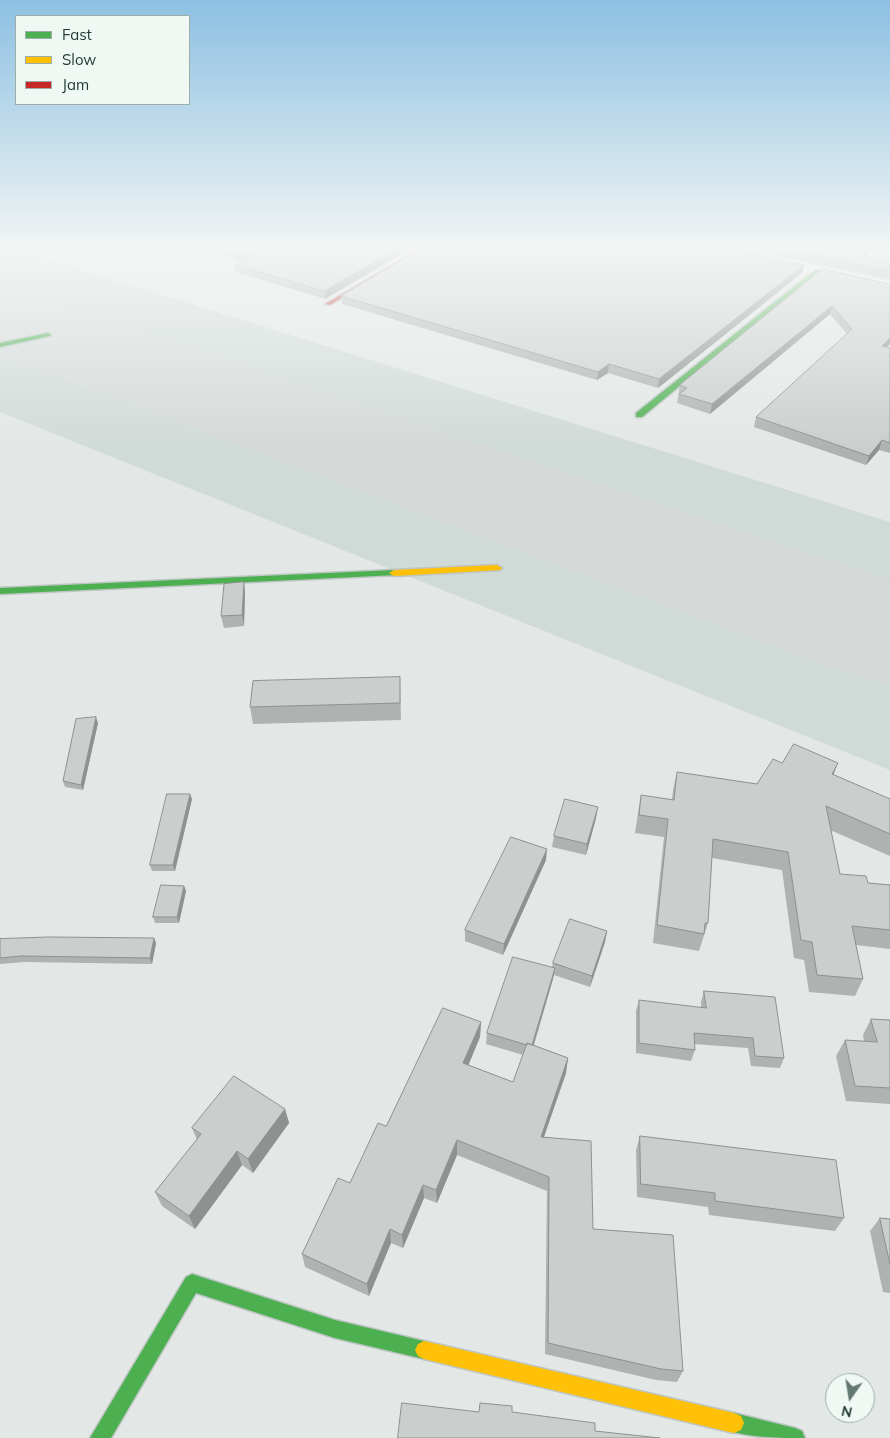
<!DOCTYPE html>
<style>
body{margin:0}
#map{position:relative;width:890px;height:1438px;overflow:hidden;background:#e3e8e6;font-family:Mulish,sans-serif}
canvas{display:block}
.legend{position:absolute;left:15px;top:15px;width:175px;height:90px;box-sizing:border-box;background:#f0f8f4;border:1px solid #9dada7;margin:0;padding:6px 9px;list-style:none;font-size:15px;color:#203c34}
.legend li{display:flex;align-items:center;gap:10px;height:25px}
.legend b{width:25px;border:1px solid #9dada7}
.north{position:absolute;left:825px;top:1373px;width:50px;height:50px;box-sizing:border-box;background:#f0f8f4;border:1px solid #9dada7;border-radius:50%;rotate:193deg;font-size:14px;font-weight:700;line-height:20px;text-align:center;color:#203c34}
.north::after{content:'';display:block;margin:auto;width:18px;height:22px;background:#647872;clip-path:polygon(50% 0,100% 100%,50% 72%,0 100%)}
</style>
<div id="map">
<canvas width="890" height="1438"></canvas>
<ul class="legend">
<li><b style="height:6px;background:#4caf50"></b>Fast</li>
<li><b style="height:6px;background:#ffc107"></b>Slow</li>
<li><b style="height:6px;background:#c62828"></b>Jam</li>
</ul>
<div class="north">N</div>
</div>
<script>
const context = document.querySelector('canvas').getContext('2d');
context.lineJoin = 'round';
function fill(path, color) {
  context.fillStyle = color;
  context.fill(path, 'evenodd');
}
function trace(path, color, width, dash) {
  context.strokeStyle = color;
  context.lineWidth = width;
  context.lineCap = dash ? 'butt' : 'round';
  context.setLineDash(dash || []);
  context.stroke(path);
}
fill(new Path2D(`
 M0,249H15L890,522V770L0,412Z`), '#d0dad6');
fill(new Path2D(`
 M0,288L37,297L890,580V684L834,669L0,355Z`), '#d4d9d8');
const street = new Path2D(`
 M715,249H741L890,281V291L722,253Z`);
const fast = new Path2D(`
 M816,269L821,270L642,417H636V413Z
 M48,333L51,335L50,336L0,347V343Z
 M394,570L397,571L399,573L397,575L0,594V588Z
 M192,1274L335,1320L424,1341L430,1344L433,1350L430,1356L424,1359L335,1338L196,1293L111,1438H90L186,1277Z
 M734,1413L795,1428L802,1431L805,1438C778,1438 752,1438 727,1430L724,1423L727,1416Z`);
const slow = new Path2D(`
 M497,565L502,568L500,570L394,576L389,573L394,570Z
 M424,1341L734,1413L741,1416L744,1423L741,1430L734,1433L424,1359L418,1356L415,1350L418,1344Z`);
const jam = new Path2D(`
 M419,249H426L330,305L325,304Z`);
trace(street, '#c0c5c3', 2);
trace(fast, '#bec6c3', 3);
trace(slow, '#bec6c3', 3);
trace(jam, '#bec6c3', 3);
fill(street, '#fbfcfb');
fill(fast, '#4caf50');
fill(slow, '#ffc107');
fill(jam, '#c62828');
fill(new Path2D(`
 M196,249H410L325,299L236,272L235,265L244,261Z
 M777,249H873L866,257L890,263V279L776,255Z
 M804,265L802,273L658,388L608,373L597,380L342,304L341,296Z
 M823,269L887,347L890,348V453L879,450L866,465L754,427L756,417L847,334L830,314L710,414L677,403L680,385Z
 M244,582L245,594L244,626L224,628L221,616Z
 M400,677L401,720L253,724L250,707Z
 M98,723L83,790L65,787L63,781Z
 M782,763L834,775L890,799V856L830,830L840,874L868,883L890,885V949L856,945L863,979L855,996L809,992L804,960L794,958L782,870L712,858L708,923L699,951L653,943L664,837L635,833L638,813L641,795L672,800L673,790L677,772L757,784Z
 M192,799L175,871H152L150,865Z
 M596,818L586,855L552,847L554,836Z
 M546,860L503,955L465,941V930Z
 M184,886L186,891L179,923H155L153,917Z
 M607,931L605,942L590,987L554,975L534,1045L568,1058L566,1073L544,1137L593,1229L683,1371L677,1382L656,1380L545,1354L547,1191L457,1155L437,1203L424,1198L403,1248L391,1243L369,1296L305,1267L302,1254L350,1183L386,1126L481,1022L480,1037L468,1065L513,1082L523,1055L486,1044L487,1033L552,967L553,963Z
 M154,938L156,943L152,964L25,962L0,964V939Z
 M704,991L784,1058L780,1068L751,1066L748,1048L694,1044L695,1050L691,1061L636,1053V1011L639,1000L701,1008V1002Z
 M871,1019L890,1020V1104L846,1101L836,1056L845,1040L864,1042L863,1035Z
 M285,1109L289,1123L253,1173L242,1165L195,1229L162,1206L155,1192L197,1140L192,1128Z
 M640,1136L844,1218L835,1231L709,1215L708,1207L637,1197L636,1150Z
 M880,1218L890,1219V1293L883,1292L870,1231Z`), '#aeb2b0');
fill(new Path2D(`
 M397,249H410L325,299L324,291Z
 M868,249H873L860,264L862,256Z
 M804,265L802,273L658,388L659,379Z
 M832,306L830,314L710,414L712,404Z
 M890,338V344L879,355L882,346Z
 M609,364L608,373L597,380L598,372Z
 M882,440L879,450L866,465L869,456Z
 M244,582L245,594L244,626L242,615Z
 M96,717L98,723L83,790L81,785Z
 M838,763L831,781L832,774Z
 M190,794L192,799L175,871L173,865Z
 M598,807L596,818L586,855L587,844Z
 M547,849L546,860L503,955L504,944Z
 M184,886L186,891L179,923L177,917Z
 M607,931L605,942L590,987L592,976Z
 M154,938L156,943L152,964L150,958Z
 M555,968L553,979L530,1057L532,1047Z
 M481,1022L480,1037L463,1078V1063Z
 M568,1058L566,1073L539,1151L541,1137Z
 M285,1109L289,1123L253,1173L248,1159Z
 M457,1140V1155L437,1203L436,1190Z
 M237,1151L242,1165L195,1229L189,1216Z
 M423,1185L424,1198L403,1248L402,1235Z
 M390,1229L391,1243L369,1296L367,1284Z`), '#8d9190');
const building = new Path2D(`
 M224,249H397L324,291L235,265L254,257Z
 M421,249H726L804,265L659,379L609,364L598,372L341,296Z
 M787,249H868L862,256L890,263V271Z
 M823,269L890,284V338L882,346L890,348V355L889,356L890,357V443L882,440L869,456L756,417L852,329L832,306L712,404L679,394L687,388L680,385Z
 M244,582L242,615L221,616L224,584Z
 M400,677V703L250,707L253,681Z
 M96,717L81,785L63,781L76,719Z
 M794,744L838,763L832,774L890,799V834L826,806L840,874L866,876L868,883L890,885V930L852,926L863,979L817,975L812,942L801,940L788,852L713,839L708,923H705L704,934L657,925L668,819L639,815L641,795L674,800L677,772L757,784L773,759L782,763Z
 M167,794H190L173,865H150Z
 M565,799L598,807L587,844L554,836Z
 M511,837L547,849L504,944L465,930Z
 M161,885L184,886L177,917H153Z
 M570,919L607,931L592,976L553,963Z
 M49,937L154,938L150,958L22,956L0,958V939Z
 M513,957L555,968L532,1045L527,1043V1045L487,1033Z
 M704,991L775,997L784,1058L755,1056L753,1038L694,1033L695,1050L639,1043V1000L706,1008Z
 M443,1008L481,1022L463,1063L513,1082L527,1043L568,1058L541,1137L591,1141L593,1229L673,1235L683,1371L661,1369L548,1343L549,1177L457,1140L436,1190L423,1185L402,1235L390,1229L367,1284L302,1254L338,1178L350,1183L378,1123L386,1126Z
 M871,1019L890,1020V1088L855,1086L845,1040L877,1042Z
 M234,1076L285,1109L248,1159L237,1151L189,1216L155,1192L201,1134L192,1128Z
 M640,1136L836,1160L844,1218L715,1201V1193L641,1184Z
 M880,1218L890,1219V1264Z
 M402,1403L479,1412L480,1403L512,1406V1412L595,1423V1431L660,1438H398Z`);
fill(building, '#cacfcd');
trace(building, '#8d9190', 1);
const sky = context.createLinearGradient(0, 0, 0, 450);
sky.addColorStop(0, '#8cc0e2');
sky.addColorStop(0.55, '#f2f5f4');
sky.addColorStop(1, '#f2f5f400');
context.fillStyle = sky;
context.fillRect(0, 0, 890, 450);
</script>
